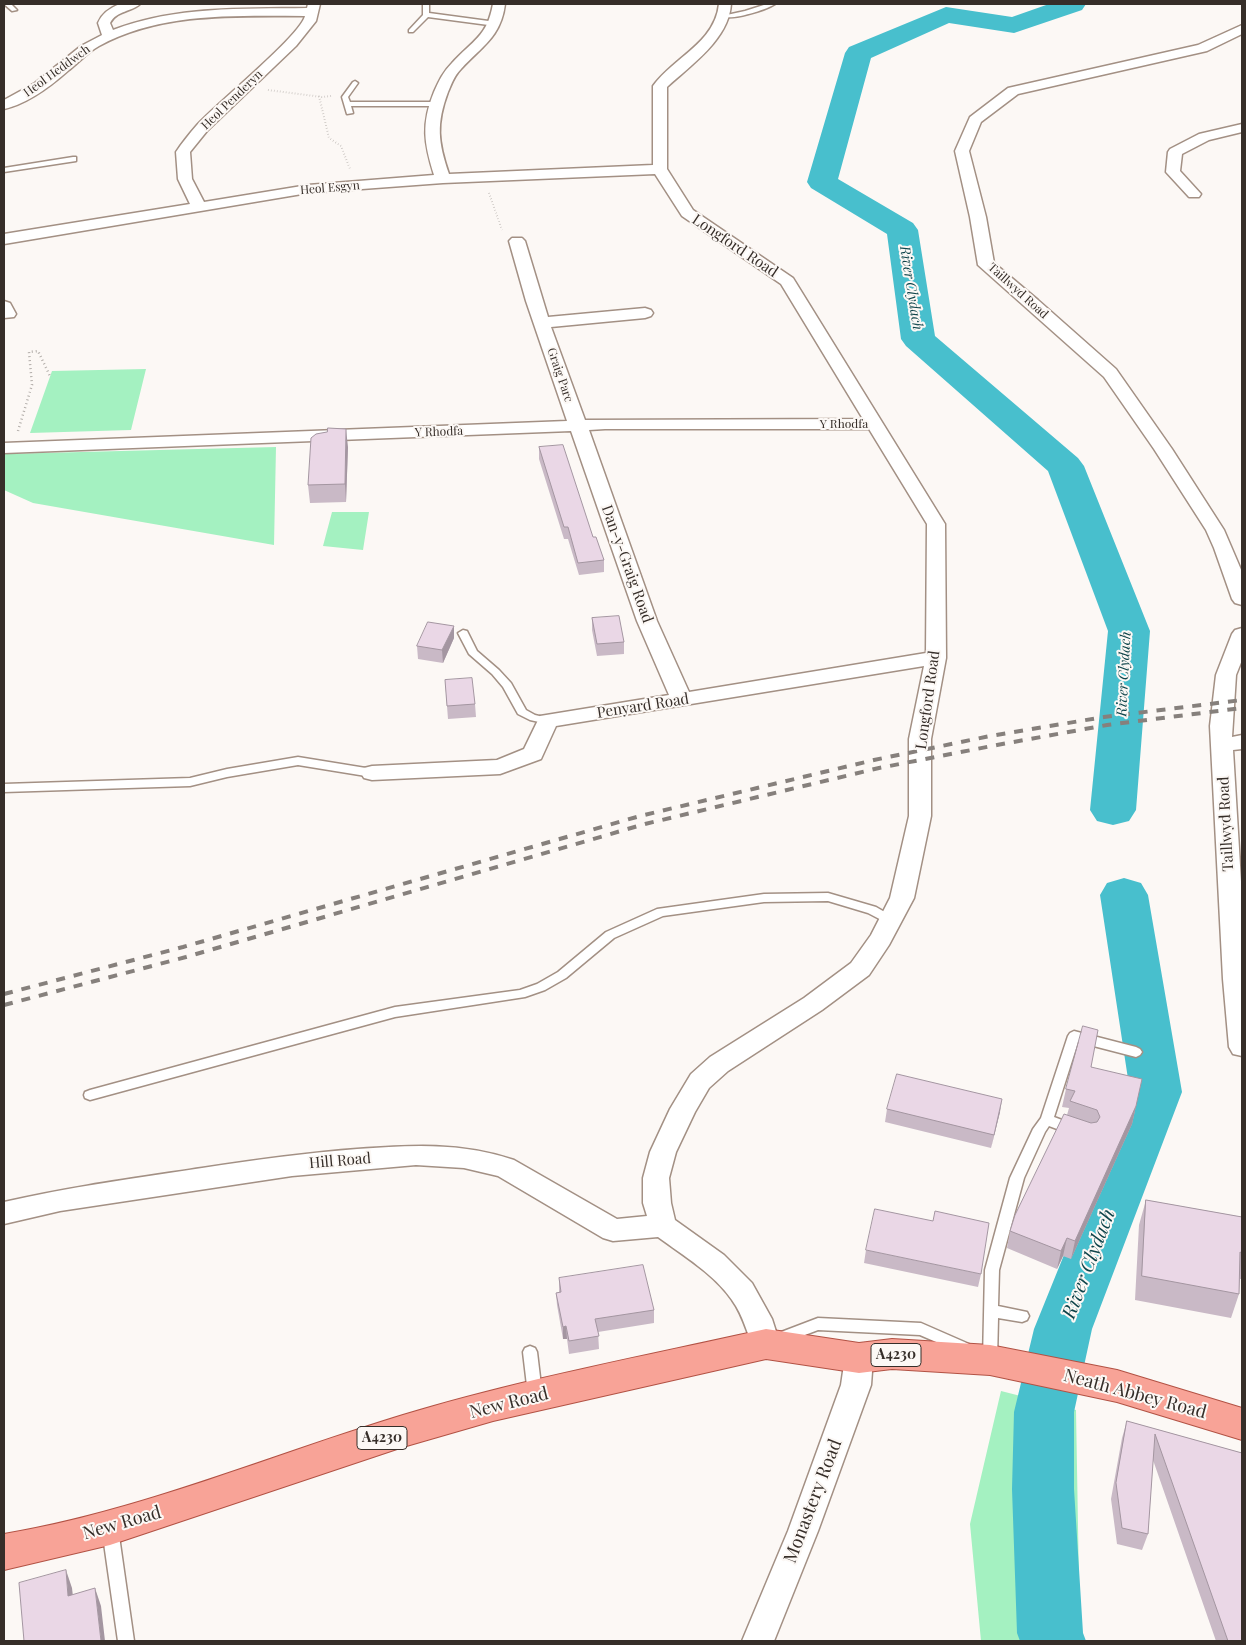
<!DOCTYPE html>
<style>
body{margin:0}
#map{position:relative;width:1246px;height:1645px;overflow:hidden;background:#fcf8f5;font-family:"Playfair Display",serif}
canvas{display:block}
.frame{position:absolute;inset:0;border:5px solid #362e29;pointer-events:none}
</style>
<div id="map">
<canvas width="1246" height="1645"></canvas>
<div class="frame"></div>
</div>
<script>
const context = document.querySelector('canvas').getContext('2d');
context.lineJoin = 'round';
function fill(path, color) {
  context.fillStyle = color;
  context.fill(path, 'evenodd');
}
function trace(path, color, width, dash) {
  context.strokeStyle = color;
  context.lineWidth = width;
  context.lineCap = dash ? 'butt' : 'round';
  context.setLineDash(dash || []);
  context.stroke(path);
}
function label(font, color, halo, rows, align = 'center') {
  context.font = font + ' "Playfair Display",serif';
  context.lineWidth = 4;
  context.setLineDash([]);
  context.textBaseline = 'middle';
  context.strokeStyle = halo;
  context.fillStyle = color;
  for (const [text, x, y, turn = 0] of rows) {
    context.save();
    context.translate(x, y);
    context.rotate((+turn || 0) * Math.PI / 180);
    context.textAlign = isNaN(turn) ? turn : align;
    if (halo) context.strokeText(text, 0, 0);
    context.fillText(text, 0, 0);
    context.restore();
  }
}
fill(new Path2D(`
 M146,369L131,430L30,433L52,371Z
 M276,447L274,545L33,503L4,490V454Z
 M332,512H369L363,550L323,546Z
 M1001,1391L1076,1410L1080,1641H981L970,1524Z`), '#a4f1c1');
fill(new Path2D(`
 M1049,4H1086L1082,10L1014,33L949,23L871,58L838,179L913,223L918,230L935,336L1078,458L1084,466L1150,631L1136,810L1129,821L1113,825L1097,821L1090,810L1108,631L1048,471L906,346L901,339L887,234L811,188L807,182L845,53L849,47L946,7L1012,17Z
 M1124,878L1141,883L1148,895L1182,1092L1092,1329L1074,1412V1489L1083,1633L1086,1641H1020L1017,1633L1012,1489L1014,1412L1034,1329L1130,1092L1100,895L1107,883Z`), '#48bfcd');
const service = new Path2D(`
 M4,4H11L17,10L12,11Z
 M423,4H429V13L496,22L499,24L496,26L428,17L413,32H409V30L423,15Z
 M767,4H775C766,10 731,21 722,16L745,11Z
 M355,81L358,83L348,97L350,102H435L438,104L435,106H351L353,113L347,114L342,97L353,82Z
 M73,157H76V161L4,172V168Z
 M463,630L467,631L477,651L499,670L511,683L526,710L535,715L552,719L553,721L552,723L548,724L530,720L518,714L503,687L492,674L469,654L458,633Z
 M298,757L372,769L377,773L372,777L298,765L227,777L190,786L4,792V784L190,778L227,769Z
 M828,893L876,907L895,918L897,921L895,924L891,925L868,913L828,901L764,902L663,916L614,938L566,978L545,990L525,997L395,1017L90,1100L85,1098L84,1095L85,1092L90,1090L395,1007L520,990L537,984L558,972L606,932L657,909L764,894Z
 M1074,1031L1136,1047L1140,1049L1142,1052L1140,1055L1136,1057L1078,1042L1054,1117L1078,1126L1080,1130L1078,1134L1073,1135L1049,1126L1045,1132L1024,1178L999,1270L998,1306L1027,1312L1029,1316L1027,1320L1022,1322L998,1318L997,1360L995,1364L990,1366L985,1364L983,1360L985,1270L1010,1178L1033,1129L1041,1118L1068,1036L1070,1033Z
 M818,1318L921,1323L969,1344L971,1348L969,1352L964,1354L920,1335L818,1330L781,1344L776,1342L774,1338L776,1334Z
 M530,1346L535,1348L537,1352L542,1394L540,1399L535,1400L530,1399L528,1394L523,1352L525,1348Z
 M110,1522L115,1524L118,1529L134,1641H118L102,1529L105,1524Z`);
const minor = new Path2D(`
 M120,4H140C132,12 117,10 110,23L113,30C175,6 242,9 307,8L308,4H320L316,21L296,46L207,131L190,152L192,179L204,202L308,185L434,175C424,143 421,124 434,92C439,81 443,72 452,63C473,40 487,37 493,4H505C501,37 482,46 461,69C454,76 452,83 448,92C436,124 438,142 449,174L653,165V86C674,57 715,43 719,4H731C729,39 691,65 667,87V169L693,210L793,278L945,524L946,658L931,739V816L914,898L889,945L869,975L822,1010L728,1071L709,1088L695,1112L676,1152L669,1178L671,1203L675,1220L724,1255L752,1283L772,1319L780,1344L776,1353L766,1356L756,1353C747,1335 744,1316 732,1300C714,1274 684,1256 658,1237L613,1241L603,1238L498,1176L464,1168L416,1165L292,1176L60,1211L4,1224V1202C69,1187 136,1178 202,1168C254,1160 305,1153 357,1149C411,1145 461,1142 514,1160L617,1219L647,1216L643,1203V1178L650,1152L670,1109L691,1074L710,1057L804,998L851,963L871,935L890,898L909,816V739L924,666L556,726L541,759L500,774L372,780L364,778L361,773L364,768L372,766L497,760L524,749L540,716L669,695L637,621L571,431L4,453V443L567,421L526,301L509,241L512,238H522L525,241L548,317L645,308L651,310L653,313L651,316L645,318L551,327L585,420L863,419L781,284L682,216L655,174L443,183L308,193L4,244V234L190,204L178,179L176,152C182,143 190,133 197,125C216,104 300,36 305,16C236,16 161,12 99,46C88,52 79,62 69,70C51,86 27,104 4,109V100L35,83L81,46L102,35L98,23C102,13 110,8 120,4ZM605,429H869L927,524L926,653L689,692L657,621L589,430Z
 M1242,25V34L1207,51L1018,94L981,122L969,151L986,217L994,263L1038,300L1116,369L1172,449L1224,530L1242,572V605L1235,603L1232,599L1214,548L1206,530L1154,449L1104,377L978,265L970,217L955,151L970,117L1008,88L1198,45Z
 M1242,124V132L1209,140L1182,154L1180,171L1201,194L1199,197H1189L1166,172L1168,152L1170,149L1199,134Z
 M4,301L10,303L16,314L14,317L4,318Z
 M1242,628V660L1236,675L1232,737L1242,735V749L1233,750L1242,898V1056L1233,1054L1229,1047L1223,979L1210,726L1216,675L1232,634L1235,630Z
 M859,1346L869,1349L873,1358L871,1385L818,1531L774,1641H742L788,1531L841,1385L845,1358L849,1349Z`);
const primary = new Path2D(`
 M766,1329L859,1343L892,1339L990,1345L1117,1370L1242,1408V1440L1117,1402L990,1375L892,1369L859,1373L766,1359L493,1421L403,1447L110,1545L4,1570V1534C141,1511 271,1455 403,1415C522,1379 645,1356 766,1329Z`);
trace(service, '#a39084', 3);
trace(minor, '#a39084', 3);
trace(primary, '#b25244', 2);
trace(new Path2D(`
 M268,90L322,97L331,96
 M319,96L329,138L341,146L350,169
 M489,193L502,230`), '#b3aeaa', 2, [0.5, 2.5]);
trace(new Path2D(`
 M18,431L32,385L29,352L38,351L50,376`), '#b3aeaa', 2.5, [1, 3]);
fill(service, '#fff');
fill(minor, '#fff');
fill(primary, '#f8a397');
trace(new Path2D(`
 M4,994L183,947L640,816L874,760L990,736L1104,717L1242,700
 M4,1005L186,957L645,824L879,768L997,745L1107,725L1242,708`), '#86807c', 4, [9, 9]);
fill(new Path2D(`
 M348,447L346,502L310,503L308,485Z
 M539,447L593,537L604,560V572L579,575L568,539H564L539,459Z
 M592,618L624,642V654L597,656L592,630Z
 M454,626V638L443,663L418,659L417,646Z
 M445,680L475,704L476,717L448,719Z
 M1091,1067L1136,1106L1132,1124L1071,1259L1063,1256L1057,1269L1007,1248L1010,1231L1067,1115L1069,1108L1062,1107L1066,1089Z
 M887,1109L1000,1112L991,1148L885,1122Z
 M1146,1200L1242,1217V1279H1240L1239,1294L1231,1318L1135,1300L1139,1225Z
 M866,1250L981,1274L978,1287L864,1263Z
 M559,1278L654,1310V1323L598,1332L599,1349L569,1354L567,1339H563L557,1305L556,1293L559,1292Z
 M1127,1421L1242,1453V1641H1216L1153,1460L1148,1534L1142,1550L1117,1544L1111,1499L1122,1438Z`), '#c9b9c6');
fill(new Path2D(`
 M346,429L348,447L346,502L345,484Z
 M454,626V638L443,663L442,650Z
 M1002,1099L1000,1112L991,1148L994,1135Z
 M1136,1106L1132,1124L1071,1259L1075,1241Z
 M1067,1238L1063,1256L1057,1269L1061,1251Z
 M566,1326L567,1339H563V1327Z
 M66,1570L72,1588L75,1614L68,1596Z
 M95,1588L101,1606L105,1641H101Z`), '#a496a1');
const building = new Path2D(`
 M328,428L346,429L345,484L308,485L311,438L316,434L327,432Z
 M563,445L593,537H596L604,560L578,563L568,527H564L539,447Z
 M619,616L624,642L597,644L592,618Z
 M428,622L454,626L442,650L417,646Z
 M472,678L475,704L447,706L445,680Z
 M1083,1026L1098,1030L1091,1067L1142,1079L1136,1106L1075,1241L1067,1238L1061,1251L1010,1231L1015,1215L1064,1114L1091,1123L1097,1122L1100,1117L1097,1110L1070,1101L1075,1091L1066,1089Z
 M897,1074L1002,1099L994,1135L887,1109Z
 M1146,1200L1242,1217V1253L1240,1252L1239,1294L1142,1276Z
 M875,1209L933,1221L935,1211L989,1223L981,1274L866,1250Z
 M643,1265L654,1310L595,1319L599,1336L569,1341L566,1326L563,1327L556,1293L561,1292L559,1278Z
 M1127,1421L1242,1453V1641H1228L1155,1434L1148,1534L1122,1528L1116,1483Z
 M66,1570L68,1596L95,1588L101,1641H24L19,1583Z`);
fill(building, '#ead7e6');
trace(building, '#a496a1', 1);
label('12px', '#362e29', '#fcf8f5', [
 ["Heol Heddwch",57,71,-36],
 ["Heol Penderyn",232,100,-44],
 ["Heol Esgyn",330,188,-5],
 ["Taillwyd Road",1018,291,42],
 ["Graig Parc",560,375,71],
 ["Y Rhodfa",844,424],
 ["Y Rhodfa",439,432,-2]
]);
label('italic 14px', '#0e444a', '#fcf8f5', [
 ["River Clydach",911,288,81],
 ["River Clydach",1124,674,-87]
]);
for (const [x, y, w] of [
 [896,1355,50],
 [382,1438,50]
]) {
  const box = new Path2D();
  box.roundRect(x - w / 2, y - 11.5, w, 23, 4);
  context.fillStyle = '#fcf8f5';
  context.fill(box);
  trace(box, '#362e29', 1);
}
label('bold 14px', '#362e29', null, [
 ["A4230",896,1355],
 ["A4230",382,1438]
]);
label('15px', '#362e29', '#fcf8f5', [
 ["Longford Road",735,246,34],
 ["Dan-y-Graig Road",627,564,70],
 ["Longford Road",928,700,-82],
 ["Penyard Road",643,706,-9],
 ["Taillwyd Road",1226,824,-93],
 ["Hill Road",340,1161,-5]
]);
label('18px', '#362e29', '#fcf8f5', [
 ["Neath Abbey Road",1135,1394,15],
 ["New Road",509,1403,-14],
 ["Monastery Road",813,1501,-69],
 ["New Road",122,1523,-16]
]);
label('italic 19px', '#0e444a', '#fcf8f5', [
 ["River Clydach",1089,1264,-69]
]);
</script>
